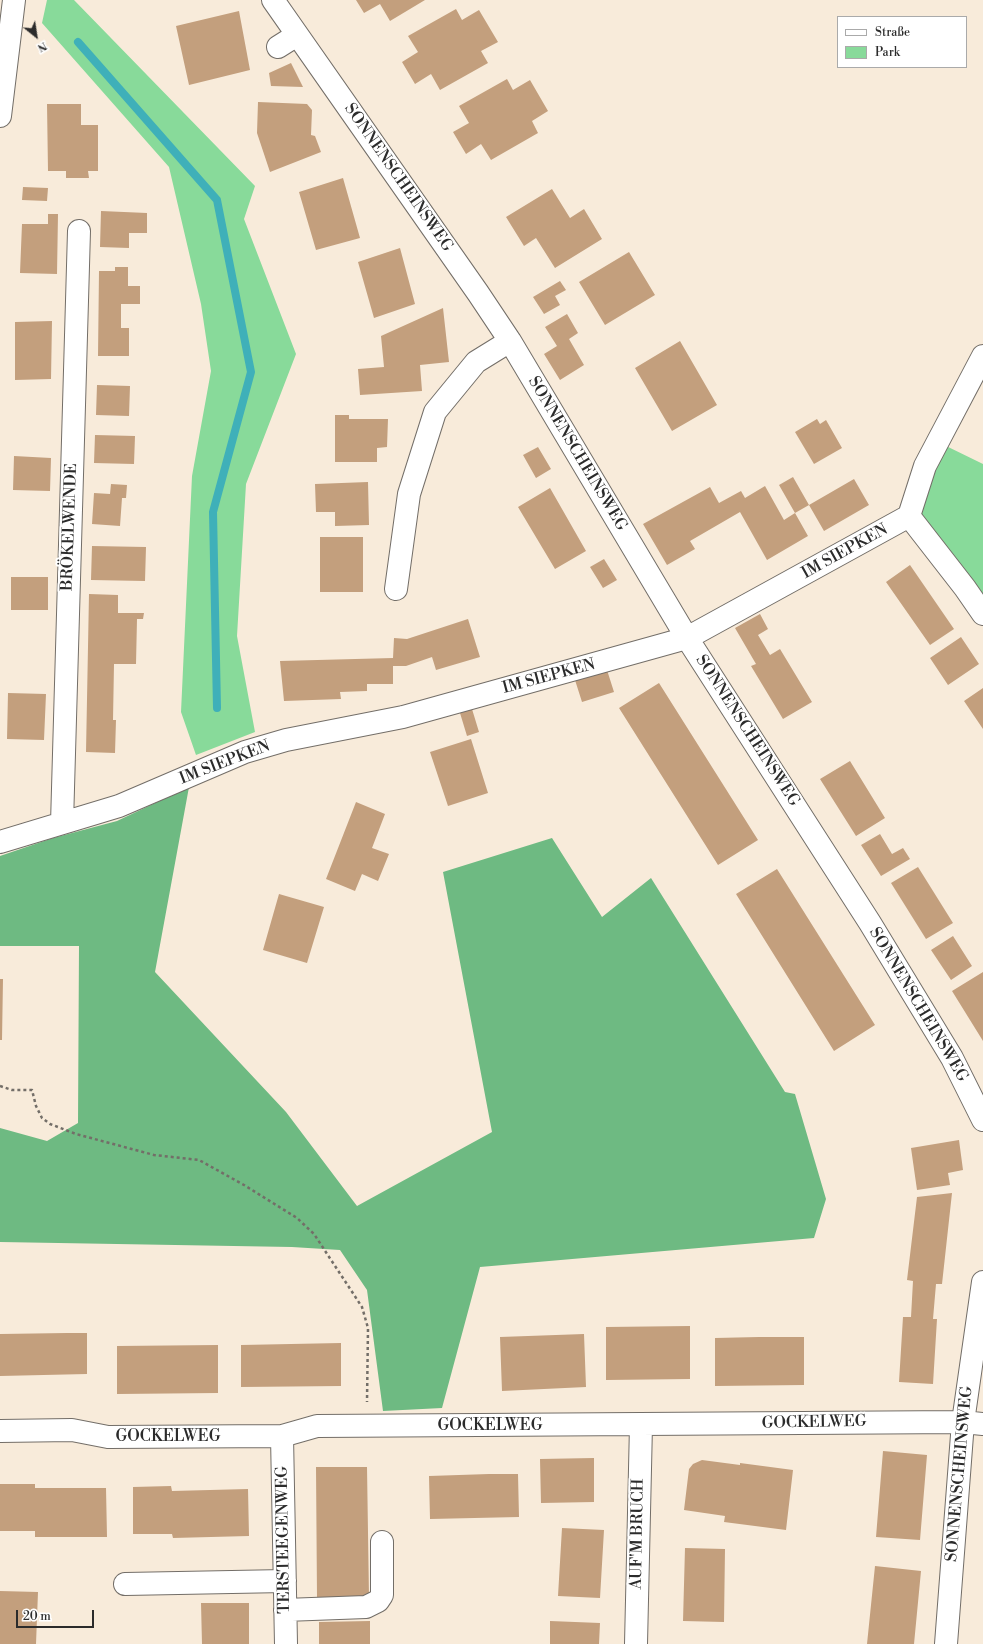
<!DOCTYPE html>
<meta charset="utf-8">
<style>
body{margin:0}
#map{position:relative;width:983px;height:1644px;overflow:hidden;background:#f8ebda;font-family:"Libre Bodoni",serif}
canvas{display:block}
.legend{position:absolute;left:837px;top:16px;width:130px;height:52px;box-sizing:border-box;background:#fff;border:1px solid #aaa;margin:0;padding:5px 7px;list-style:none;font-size:12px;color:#2b2b2b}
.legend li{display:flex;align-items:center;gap:8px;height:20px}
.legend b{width:20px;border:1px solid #aaa}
.north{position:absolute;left:16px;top:16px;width:40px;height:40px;-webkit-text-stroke:3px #fff;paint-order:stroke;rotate:150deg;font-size:11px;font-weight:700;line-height:16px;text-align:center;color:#2b2b2b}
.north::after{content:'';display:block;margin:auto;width:14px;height:18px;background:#2b2b2b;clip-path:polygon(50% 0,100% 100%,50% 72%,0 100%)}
.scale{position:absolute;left:16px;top:1610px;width:78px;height:18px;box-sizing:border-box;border:2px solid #2b2b2b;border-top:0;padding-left:5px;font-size:12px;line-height:14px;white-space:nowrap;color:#2b2b2b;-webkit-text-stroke:3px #fff;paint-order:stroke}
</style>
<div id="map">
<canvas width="983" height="1644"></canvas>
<ul class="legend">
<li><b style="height:5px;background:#fff"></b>Straße</li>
<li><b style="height:11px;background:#88da9a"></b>Park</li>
</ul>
<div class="north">N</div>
<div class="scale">20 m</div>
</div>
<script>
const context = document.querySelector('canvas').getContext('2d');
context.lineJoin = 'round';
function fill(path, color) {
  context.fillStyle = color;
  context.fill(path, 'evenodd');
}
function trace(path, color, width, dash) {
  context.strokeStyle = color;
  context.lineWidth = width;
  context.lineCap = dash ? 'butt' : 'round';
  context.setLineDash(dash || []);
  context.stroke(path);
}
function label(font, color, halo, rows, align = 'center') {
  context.font = font + ' "Libre Bodoni",serif';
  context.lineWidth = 4;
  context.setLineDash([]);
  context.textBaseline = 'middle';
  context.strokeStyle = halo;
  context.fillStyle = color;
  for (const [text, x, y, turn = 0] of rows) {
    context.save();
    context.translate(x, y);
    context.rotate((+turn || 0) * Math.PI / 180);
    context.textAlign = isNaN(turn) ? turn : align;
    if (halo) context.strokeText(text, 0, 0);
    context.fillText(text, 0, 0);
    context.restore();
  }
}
fill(new Path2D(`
 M47,0H74L255,186L244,219L296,354L246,484L237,636L255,732L196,755L181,712L192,476L211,371L201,304L169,167L42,23Z
 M940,443L983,464V608L913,516Z`), '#88da9a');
fill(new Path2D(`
 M189,787L155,972L286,1112L357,1206L492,1132L443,872L552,838L602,917L651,878L785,1092L795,1094L826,1199L814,1238L480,1267L442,1408L383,1411L367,1290L340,1250L292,1247L0,1242V1128L47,1141L78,1123L79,946H0V856L53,838L117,821Z`), '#6eba82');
trace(new Path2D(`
 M78,42L217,200L251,372L213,512L217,708`), '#3fb0b9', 8);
fill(new Path2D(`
 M356,0H425L390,21L380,4L364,13Z
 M456,9L462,20L479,10L498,42L481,51L488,63L440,90L431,74L415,84L402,62L418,52L408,36Z
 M239,11L250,70L189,85L176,26Z
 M291,63L303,87L271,86L269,73Z
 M507,79L513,90L530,80L548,111L532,121L538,133L491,160L481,144L466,154L453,132L469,123L459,106Z
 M258,102L307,104L312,110L311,135L315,136L321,152L270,172L257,133Z
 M47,104H81V125H98V171H88L89,178H66V171H48Z
 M343,178L360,238L316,250L299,192Z
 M23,187L48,188L47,201L22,200Z
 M552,189L570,218L584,209L602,239L555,268L536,238L524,246L506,217Z
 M101,211L147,213V233H129V248L100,247Z
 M48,214H58L57,274L20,273L22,224H48Z
 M400,248L415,304L374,318L358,262Z
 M629,252L655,295L605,325L579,282Z
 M115,267H128V286H140V304H121V328H129V356H98L99,271H115Z
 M560,281L566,290L555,296L560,305L544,314L533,297Z
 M443,308L449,362L420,365L422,391L360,395L358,369L384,367L381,336Z
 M567,314L578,333L569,339L584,365L560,380L544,354L557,346L545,327Z
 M52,321L51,379L15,380V322Z
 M680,341L717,405L672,431L635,368Z
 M97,385L130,386L129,416L96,415Z
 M335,415H349V419H388L387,447L377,448V462H335Z
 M817,419L820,424L826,420L842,448L814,464L795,432Z
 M95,435L135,436L134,464L94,463Z
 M538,447L551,469L536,478L523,455Z
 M14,456L51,458L50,491L13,490Z
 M793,477L809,505L795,513L779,485Z
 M854,479L869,505L824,531L809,505Z
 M368,482L369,525L335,526V512H316L315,484Z
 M111,484L127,485L126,498H122L120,526L92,524L94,493L110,494Z
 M765,486L784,520L795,513L808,536L767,560L740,512L690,541L695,549L667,565L643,524L710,487L719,503L741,491L745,498Z
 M550,488L586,551L555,569L518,507Z
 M320,537H363V592H320Z
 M92,546L146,547L145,581L91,580Z
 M604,559L617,580L603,588L590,567Z
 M910,565L954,629L930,645L886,582Z
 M11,577H48V610H11Z
 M89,594L118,595V613H144L143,619H137L136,664H114L113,720H116L115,753L86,752Z
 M760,614L768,629L758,635L770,655L780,649L812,702L783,719L751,666L756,664L735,628Z
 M468,619L480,657L436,670L432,657L406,666H393V684H367V691L340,692L341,699L284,701L280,661L393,658L394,638L407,639Z
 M961,637L979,664L948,685L930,658Z
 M607,670L614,692L582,702L575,680Z
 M659,683L758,840L718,865L619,708Z
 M983,688V729L964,701Z
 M8,693L46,694L44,740L7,739Z
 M472,709L479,732L467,736L460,713Z
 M471,739L488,793L448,806L430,752Z
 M850,761L885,818L856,836L820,779Z
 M356,802L385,814L372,848L389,854L378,881L362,874L355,891L326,879Z
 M880,834L892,854L903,848L910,859L881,876L861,845Z
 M918,867L953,923L926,939L891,883Z
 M777,869L875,1025L834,1051L736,894Z
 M279,894L324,907L307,963L263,950Z
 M953,936L972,966L951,980L931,950Z
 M983,972V1041L952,991Z
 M0,979H3L2,1040H0Z
 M959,1140L963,1170L948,1173L950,1185L917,1190L911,1148Z
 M952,1193L942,1284H936L933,1319H937L933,1384L899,1382L903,1317H911L913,1281L907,1280L917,1197Z
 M690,1326V1379L606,1380V1327Z
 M67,1333H87V1374L0,1376V1334Z
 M584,1334L586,1387L502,1391L500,1337Z
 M759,1337H804V1385L715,1386V1338Z
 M341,1343V1386L241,1387V1345Z
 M218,1345V1393L117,1394V1346Z
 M883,1451L927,1455L920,1540L876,1537Z
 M594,1458V1502L541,1503L540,1459Z
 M702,1460L740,1465V1463L793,1470L786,1530L724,1522L725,1516L684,1510L689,1469L693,1464Z
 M316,1467H367L369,1598H317Z
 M489,1474H518L519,1517L430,1519L429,1476Z
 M0,1484H35V1488H106L107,1537H35V1531H0Z
 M171,1486L172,1491L248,1489L249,1536L173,1538L172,1534H133V1487Z
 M562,1528L604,1530L600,1598L558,1596Z
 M685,1548L725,1549L724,1622L683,1621Z
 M875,1566L921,1571L914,1644H867Z
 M0,1591L38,1592L36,1644H0Z
 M201,1603H249V1644H202Z
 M370,1621V1644H319V1622Z
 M550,1621L600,1623L599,1644H550Z`), '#c39f7d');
const minor = new Path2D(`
 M273,0L478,293L510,341L687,638L870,923L952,1058L983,1120
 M278,47L297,35
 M0,116L14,0
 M909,516L965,588L983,614
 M396,589L409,494L435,412L476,362L510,341
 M62,823L79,231
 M0,842L119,806L245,752L286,740L403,717L687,638L909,516L925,466L983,356
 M0,1431L72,1430L108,1437L282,1436L317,1426L963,1422L983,1424
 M282,1436L286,1644
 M125,1584L285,1581
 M285,1610L366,1607L378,1601L382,1595V1542
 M636,1644L641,1425
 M946,1644L963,1422L983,1282`);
trace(minor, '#736e68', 24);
trace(new Path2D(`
 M0,1086L12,1090H32L36,1106L42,1118L50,1124L76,1134L154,1155L199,1160L244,1185L297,1218L314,1234L362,1307L368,1328L367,1402`), '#736e68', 2.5, [3, 3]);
trace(minor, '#fff', 22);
label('16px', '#2b2b2b', '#fff', [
 ["SONNENSCHEINSWEG",398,178,55],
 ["SONNENSCHEINSWEG",577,454,59],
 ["BRÖKELWENDE",70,527,-88],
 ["IM SIEPKEN",845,552,-29],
 ["IM SIEPKEN",549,677,-15],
 ["SONNENSCHEINSWEG",747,731,57],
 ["IM SIEPKEN",225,763,-21],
 ["SONNENSCHEINSWEG",918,1005,59],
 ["GOCKELWEG",814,1423,-1],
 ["GOCKELWEG",490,1426],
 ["GOCKELWEG",168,1437],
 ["SONNENSCHEINSWEG",960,1474,-85],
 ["AUF'M BRUCH",638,1534,-89],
 ["TERSTEEGENWEG",284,1540,-91]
]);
</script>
